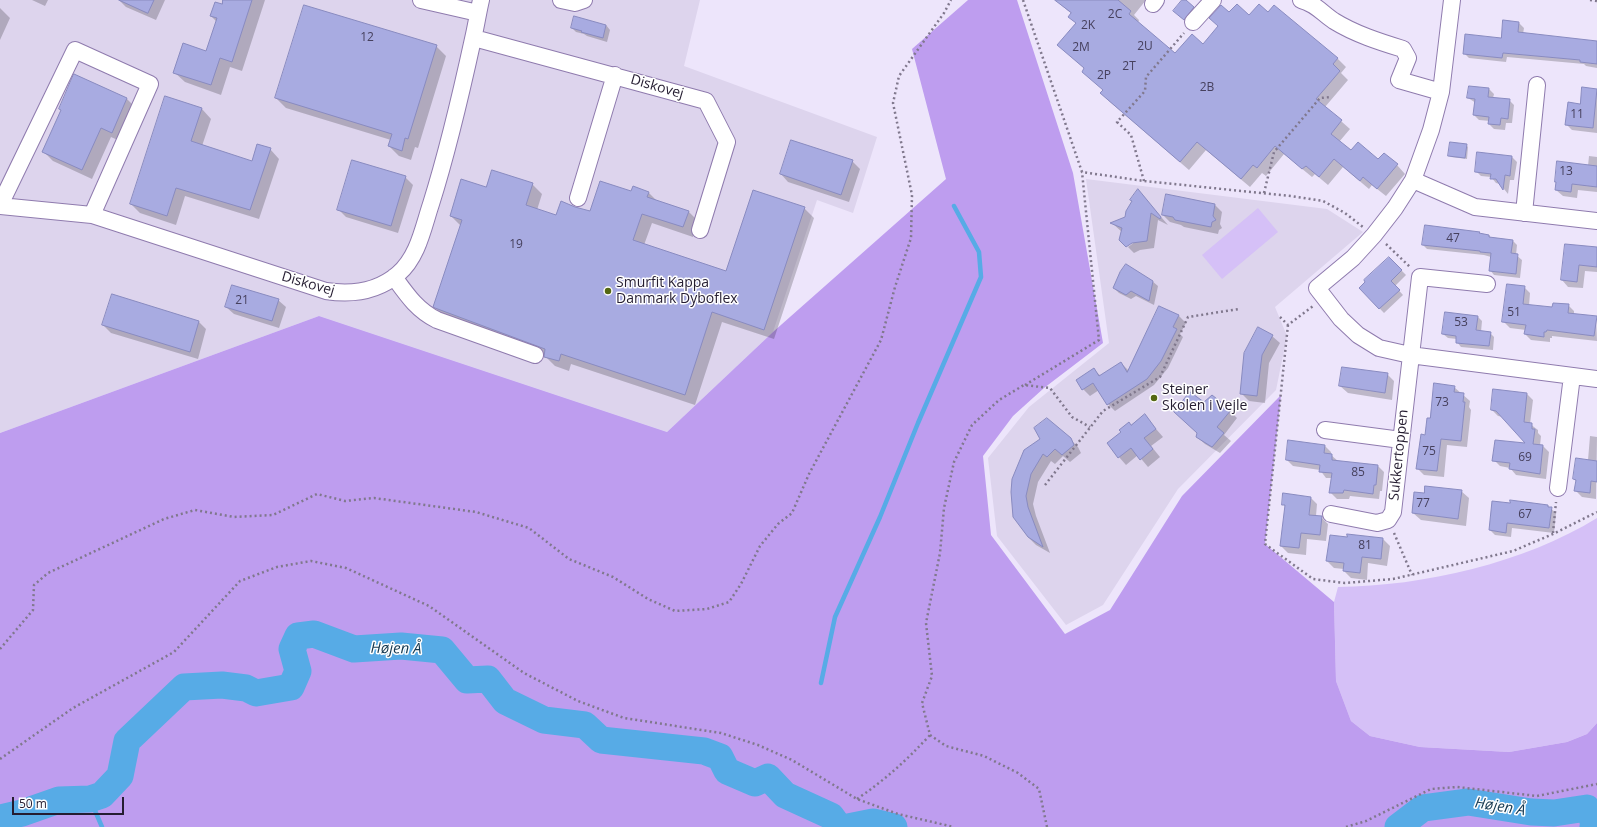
<!DOCTYPE html>
<meta charset="utf-8">
<style>
body{margin:0}
#map{position:relative;width:1597px;height:827px;overflow:hidden;background:#ede5fb;font-family:"Open Sans",sans-serif}
canvas{display:block}
.scale{position:absolute;left:12px;top:797px;width:112px;height:18px;box-sizing:border-box;border:2px solid #251d31;border-top:0;padding-left:5px;font-size:12px;line-height:14px;white-space:nowrap;color:#251d31;-webkit-text-stroke:3px #fff;paint-order:stroke}
</style>
<div id="map">
<canvas width="1597" height="827"></canvas>
<div class="scale">50 m</div>
</div>
<script>
const context = document.querySelector('canvas').getContext('2d');
context.lineJoin = 'round';
function fill(path, color) {
  context.fillStyle = color;
  context.fill(path, 'evenodd');
}
function trace(path, color, width, dash) {
  context.strokeStyle = color;
  context.lineWidth = width;
  context.lineCap = dash ? 'butt' : 'round';
  context.setLineDash(dash || []);
  context.stroke(path);
}
function label(font, color, halo, rows, align = 'center') {
  context.font = font + ' "Open Sans",sans-serif';
  context.lineWidth = 3;
  context.setLineDash([]);
  context.textBaseline = 'middle';
  context.strokeStyle = halo;
  context.fillStyle = color;
  for (const [text, x, y, turn = 0] of rows) {
    context.save();
    context.translate(x, y);
    context.rotate((+turn || 0) * Math.PI / 180);
    context.textAlign = isNaN(turn) ? turn : align;
    if (halo) context.strokeText(text, 0, 0);
    context.fillText(text, 0, 0);
    context.restore();
  }
}
fill(new Path2D(`
 M0,0H700L684,66L877,137L853,213L817,200L773,332L667,432L319,316L0,433Z
 M1086,179L1327,209L1363,232L1275,307L1287,336L1276,390L1178,489L1103,605L1066,625L997,536L988,458L1029,407L1109,343Z`), '#ddd4ed');
fill(new Path2D(`
 M1258,208L1278,232L1222,279L1202,255Z
 M1597,518V723L1587,734L1567,742L1509,752L1420,747L1370,736L1351,721L1336,681L1334,602L1338,587C1424,586 1524,563 1597,518Z`), '#d5c0f7');
fill(new Path2D(`
 M968,0H1017L1073,173L1103,343L1044,388L1013,416L983,456L991,535L1065,634L1110,610L1182,496L1281,395L1265,544L1334,602L1336,681L1351,721L1370,736L1420,747L1509,752L1567,742L1587,734L1597,723V827H0V433L319,316L667,432L773,332L946,179L912,49Z`), '#be9def');
fill(new Path2D(`
 M32,0H48L45,6Z
 M119,0H165L156,20L126,7Z
 M224,0H265L242,71L230,67L221,95L185,82L174,72L207,52L217,22L211,16L222,6Z
 M1055,0H1146L1134,15L1139,20L1138,23L1175,55L1203,45L1229,14L1249,16L1269,14L1337,58L1346,67L1341,73L1348,80L1325,107L1350,129L1339,142L1351,152L1397,165L1405,174L1386,196L1372,185L1369,189L1343,167L1328,185L1315,174L1312,177L1284,154L1266,176L1262,173L1250,187L1206,150L1189,170L1110,102L1101,93L1104,90L1083,72L1085,69L1058,45L1077,24L1070,17L1072,14Z
 M1184,0L1198,12L1189,24L1179,16Z
 M0,8L10,18L0,40Z
 M1504,21L1519,23L1524,28L1523,34L1597,42V68L1586,66L1584,64L1507,57L1506,62L1469,58L1464,53L1501,39Z
 M606,25L610,30L607,42L587,36L584,34L576,32L572,28Z
 M436,46L446,56L418,148L415,147L411,160L399,156L389,146L391,140L286,108L276,98Z
 M75,76L127,99L137,109L122,142L111,137L92,179L53,161L43,151L62,110Z
 M1470,87L1489,89L1494,94L1493,98L1509,100L1514,105L1512,123H1506L1505,130L1494,129L1489,124L1490,121L1479,120L1474,115L1476,103L1468,98Z
 M1582,89L1597,90V133L1572,130L1566,124L1581,105Z
 M166,98L202,109L211,119L202,146L252,162L270,149L279,159L259,219L185,196L176,225L140,213L131,204Z
 M1466,145L1468,147L1467,159L1451,157L1449,155Z
 M1589,156L1597,157V192L1578,190L1577,198L1563,196L1556,190L1588,166Z
 M1512,157L1517,162L1514,180H1510L1508,194L1500,184L1496,183L1491,177L1481,176L1476,171Z
 M852,161L860,169L849,202L788,182L781,174Z
 M405,177L413,185L398,233L346,217L338,209Z
 M532,184L542,194L537,210L557,216L575,208L591,212L632,193H649L657,201L688,211L698,221L693,237L652,223L644,245L726,273L804,208L814,218L774,339L722,322L695,405L571,364L569,371L555,366L545,356V355L452,321L445,317L434,307L461,226L451,216L486,188Z
 M1138,190L1168,225L1158,220L1154,248L1140,250L1134,253L1128,247L1136,241L1127,245V246L1121,239L1122,232L1112,223L1126,218Z
 M1167,195L1215,205L1222,212L1220,224L1222,228L1219,230L1218,234L1184,227L1181,225L1170,222L1163,215Z
 M1425,226L1479,233L1489,235L1491,238L1513,241L1517,245L1516,255L1522,260L1520,278L1494,275L1490,270L1491,257L1484,255L1427,249L1423,245Z
 M1597,248V272L1585,271L1583,288L1568,287L1562,280Z
 M1389,258L1406,275L1395,286L1403,295L1384,313L1360,288Z
 M1152,281L1158,286L1154,305L1136,296L1131,299L1119,293L1114,288Z
 M1524,287L1530,293L1529,306L1553,309L1568,305L1574,311V315L1596,317L1597,341L1552,336V338H1550V342L1531,340L1525,334L1526,330L1510,328L1504,322Z
 M112,296L199,322L206,329L198,359L111,333L103,325Z
 M278,300L286,307L279,328L234,314L226,307Z
 M1159,307L1179,316L1186,323L1180,334L1183,337L1168,368L1154,385L1115,411L1108,404L1099,390L1090,396L1083,389L1094,370L1101,376L1121,363L1129,371Z
 M1478,317L1482,321L1481,332L1490,333L1494,337L1493,350L1461,347L1457,342V339L1448,338L1443,334Z
 M1272,336L1280,343L1269,363L1265,403L1249,401L1241,393Z
 M1387,374L1394,381L1392,400L1348,393L1340,386Z
 M1454,387L1470,401L1469,407L1471,410L1467,447L1447,445L1444,477L1424,475L1418,469L1430,419Z
 M1527,394L1533,400L1530,424L1538,430V433L1541,436L1540,446H1543L1549,452L1546,479L1516,475L1510,468L1500,466L1494,460L1527,444L1503,417L1498,416L1492,410Z
 M1205,404L1230,411L1237,418L1224,435L1231,441L1220,453L1205,444L1197,437Z
 M1144,415L1163,437L1151,446L1160,457L1148,467L1138,455L1126,465L1119,457L1122,432Z
 M1590,436L1597,437L1596,499L1582,497L1576,491L1577,482L1574,479L1588,460Z
 M1070,439L1078,447L1081,453L1070,462L1063,456L1055,464L1051,461L1038,482L1033,504L1036,516L1050,553L1036,545L1028,537L1014,516L1025,451Z
 M1289,441L1325,446L1331,452V455L1338,461L1378,466L1384,472L1382,491H1380L1379,499L1350,496L1349,499H1337L1330,492L1332,478H1326L1320,470L1293,466L1287,460Z
 M1461,491L1469,498L1466,526L1421,520L1413,513L1425,494Z
 M1311,498L1317,504L1316,516L1321,517L1328,524L1326,541L1307,539L1306,555L1288,553L1281,546L1286,507L1283,504Z
 M1548,506L1556,513L1554,533L1512,528L1511,537L1495,535L1490,530Z
 M1383,539L1390,546L1387,566L1368,563L1367,580L1351,578L1344,571V569L1334,568L1327,561Z`), '#0003');
trace(new Path2D(`
 M821,683L835,617L880,517L918,423L981,277L979,252L954,206
 M90,799L102,827`), '#57abe6', 4.5);
trace(new Path2D(`
 M0,818L22,813L59,800L90,799L102,795L120,776L127,741L184,687L222,685L246,688L256,693L291,687L298,671L292,649L298,636L314,634L354,649L401,646L442,650L467,680L488,679L505,701L544,720L585,725L601,740L704,751L720,757L727,771L755,783L768,777L785,795L831,816L839,827
 M848,827L873,822L894,827
 M1398,827L1423,808L1468,802L1531,812L1554,813L1587,808L1594,822L1593,827`), '#57abe6', 27);
const building = new Path2D(`
 M119,0H154L148,13Z
 M223,0H252L232,62L220,58L211,85L173,73L183,43L206,51L217,18L210,16L215,2L222,4Z
 M1055,0H1118L1131,11L1129,14L1175,53L1192,34L1203,44L1218,26L1209,18L1221,5L1229,12L1237,4L1249,15L1259,4L1268,12L1274,5L1338,58L1333,64L1340,71L1316,99L1342,120L1331,134L1351,150L1358,142L1378,159L1384,153L1398,164L1377,189L1363,177L1360,181L1334,159L1319,177L1306,166L1302,169L1275,146L1257,168L1253,165L1241,179L1197,142L1180,162L1100,93L1103,90L1082,72L1084,68L1057,45L1076,23L1068,17L1071,13Z
 M1182,0H1186L1194,7L1184,20L1173,11Z
 M304,5L437,45L408,139L405,138L402,151L388,146L392,134L275,98Z
 M574,16L606,25L603,38L581,32L582,31L571,28Z
 M1503,20L1519,22L1518,32L1597,41V64L1580,62V60L1503,53L1502,58L1463,54L1465,34L1501,38Z
 M74,74L127,98L112,133L101,128L82,170L42,152L61,110L59,109Z
 M1469,86L1489,88L1488,97L1510,99L1508,119L1501,118L1500,125L1488,124L1489,117L1473,115L1475,99L1467,98Z
 M1582,87L1597,89L1593,128L1565,125L1568,102L1580,104Z
 M165,96L202,108L191,141L252,161L257,144L271,148L250,210L176,188L167,216L130,204Z
 M791,140L853,160L841,195L780,174Z
 M1450,142L1467,144L1465,158L1448,156Z
 M1477,152L1512,156L1510,176L1505,175L1503,190L1496,179H1490L1491,174L1475,172Z
 M352,160L406,176L391,226L337,210Z
 M1557,161L1597,166V187L1572,184L1571,192L1555,190L1556,182H1555Z
 M492,170L533,183L526,205L556,215L561,201L575,207L590,211L600,181L631,191L633,186L649,192L647,197L689,211L683,227L642,214L633,240L726,271L753,190L805,207L764,330L712,312L685,395L561,354L559,361L544,357L545,349L435,308L433,307L462,220L450,216L461,179L486,187Z
 M1138,189L1161,217L1160,219L1151,213L1147,241L1132,243L1126,247L1119,240L1122,228L1110,223L1125,217L1126,211L1132,201L1130,200Z
 M1166,194L1215,204L1213,216L1216,220L1212,222L1211,227L1175,220L1173,217L1162,215Z
 M1425,225L1480,232L1479,233L1489,235V237L1513,240L1511,253L1518,254L1516,274L1489,271L1491,253L1480,252V251L1422,245Z
 M1565,244L1597,247V267L1579,265L1577,282L1561,280Z
 M1389,257L1402,270L1391,281L1400,290L1379,309L1359,288L1365,282L1364,280Z
 M1126,264L1153,281L1149,301L1131,291L1126,295L1113,288L1120,272Z
 M1507,284L1525,286L1523,304L1552,307L1553,303L1569,304L1568,313L1597,316L1594,336L1547,330L1546,332H1544V337L1524,334L1526,325L1502,322Z
 M232,285L279,299L272,321L225,307Z
 M112,294L199,321L190,352L102,325Z
 M1159,306L1179,315L1173,327L1177,329L1161,361L1147,379L1107,405L1093,383L1082,390L1076,380L1094,368L1099,376L1121,362L1127,372Z
 M1445,312L1478,316L1476,330L1491,332L1489,346L1456,343V336L1442,334Z
 M1258,327L1273,335L1262,355L1257,396L1240,394L1244,353Z
 M1342,367L1388,373L1385,393L1339,386Z
 M1434,383L1455,386L1454,392L1464,393L1463,402H1465L1461,441L1441,439L1437,471L1416,469L1421,434L1425,435L1427,418H1430Z
 M1493,389L1527,393L1524,422L1532,423V429H1535L1533,444L1543,445L1540,474L1509,469L1510,463L1492,461L1495,440L1525,443L1496,411L1491,410Z
 M1190,392L1204,402L1212,395L1231,410L1217,427L1224,433L1212,447L1196,437L1197,433L1174,412Z
 M1145,414L1156,429L1144,438L1153,449L1140,460L1131,448L1118,458L1107,443L1121,432L1119,430L1129,422L1131,425Z
 M1047,418L1071,438L1074,445L1062,455L1055,449L1047,457L1043,454L1031,474L1026,496L1028,507L1043,547L1028,537L1013,517L1011,492L1012,479L1024,450L1040,439L1034,428Z
 M1288,440L1325,445L1324,453L1332,454V460L1378,465L1376,485H1374L1373,494L1344,490L1343,493H1329L1332,473L1319,472L1320,465L1286,460Z
 M1576,458L1597,461V482L1591,481L1590,493L1574,491L1576,480L1573,479Z
 M1425,486L1462,490L1458,519L1412,513L1414,492L1424,493Z
 M1283,493L1311,497L1309,515L1322,516L1320,535L1301,533L1299,548L1280,546L1285,505H1282Z
 M1510,500L1548,505V507H1552L1549,528L1507,523L1506,533L1489,530L1492,501L1510,503Z
 M1347,534L1383,538L1381,559L1362,557L1360,573L1343,571L1344,563L1326,561L1330,535L1347,537Z`);
fill(building, '#a8abe1');
trace(building, '#898bc0', 1);
const minor = new Path2D(`
 M421,0L478,13
 M561,0L575,3L584,0
 M1301,0C1316,4 1322,13 1334,21C1355,34 1380,42 1403,49L1408,58L1399,80L1441,92
 M1452,0L1441,92L1431,130L1413,180L1395,208L1374,235L1353,258L1317,288L1341,319L1358,335L1379,348L1410,355L1597,379
 M1153,4L1156,0
 M1193,22L1213,0
 M474,38L706,101L727,142L700,230
 M1413,180L1475,207L1597,221
 M578,198L615,75
 M0,205L75,50L150,84L92,215
 M0,206L92,215L326,291C352,295 377,292 398,274C418,257 423,228 431,204C448,150 461,94 473,39C476,26 478,13 481,0
 M1524,213L1537,85
 M394,277C407,295 417,310 437,320L535,355
 M1325,430L1401,440
 M1558,488L1572,376
 M1331,514L1377,523L1388,520L1393,512L1420,277L1487,284`);
trace(minor, '#8f7bae', 18);
trace(new Path2D(`
 M1023,0L1082,172L1144,181L1291,196L1323,201L1345,213L1363,227
 M1590,0L1597,1
 M1144,181L1131,135L1117,122L1145,91L1146,77L1184,33
 M1264,193L1274,152L1320,98L1331,97
 M1386,244L1410,267
 M1280,317L1288,325L1313,306
 M1288,325L1265,544L1313,579L1345,583L1393,579L1513,551L1553,534L1597,512
 M1025,385L1099,340L1082,172
 M1045,485L1103,411L1160,377L1188,317L1239,309
 M1394,533L1412,575
 M1553,533L1556,502
 M0,649L33,610L34,585L48,573L164,519L195,510L234,517L273,515L317,494L345,501L374,498L476,512L529,528L569,559L613,577L648,599L675,611L707,609L729,602L741,584L760,546L778,524L792,513L809,474L881,340L895,287L911,238L912,195L893,103L899,76L944,13L951,0
 M0,759L73,708L174,652L240,581L277,567L311,561L346,568L429,606L524,673L578,701L624,718L721,733L758,745L792,760L857,799L898,814L954,827
 M857,799C886,779 906,761 930,735
 M1047,827L1039,789L1018,773L984,756L946,746L930,735L922,703L932,676L926,623L940,553L944,508L954,462L972,425L999,400L1024,385L1050,388L1072,417L1090,427
 M1346,827L1366,821L1431,789L1457,787L1537,796L1597,784`), '#80788d', 2.5, [2, 3]);
trace(minor, '#fff', 16);
for (const [x, y, r, color] of [
 [608,291,4,"#546712"],
 [1154,398,4,"#546712"]
]) {
  const dot = new Path2D();
  dot.arc(x, y, r, 0, 2 * Math.PI);
  context.fillStyle = color;
  context.fill(dot);
  trace(dot, '#fff', 1.5);
}
label('12px', '#46405d', null, [
 ["2C",1115,15],
 ["2K",1088,26],
 ["12",367,38],
 ["2U",1145,47],
 ["2M",1081,48],
 ["2T",1129,67],
 ["2P",1104,76],
 ["2B",1207,88],
 ["11",1577,115],
 ["13",1566,172],
 ["47",1453,239],
 ["19",516,245],
 ["21",242,301],
 ["51",1514,313],
 ["53",1461,323],
 ["73",1442,403],
 ["75",1429,452],
 ["69",1525,458],
 ["85",1358,473],
 ["77",1423,504],
 ["67",1525,515],
 ["81",1365,546]
]);
label('14px', '#251d31', '#fff', [
 ["Diskovej",657,87,16],
 ["Diskovej",308,284,16],
 ["Sukkertoppen",1399,455,-84]
]);
label('14px', '#251d31', '#fff', [
 ["Smurfit Kappa",616,283],
 ["Danmark Dyboflex",616,299],
 ["Steiner",1162,390],
 ["Skolen i Vejle",1162,406]
], 'left');
label('italic 15px', '#143850', '#fff', [
 ["Højen Å",396,649,1],
 ["Højen Å",1500,807,9]
]);
</script>
